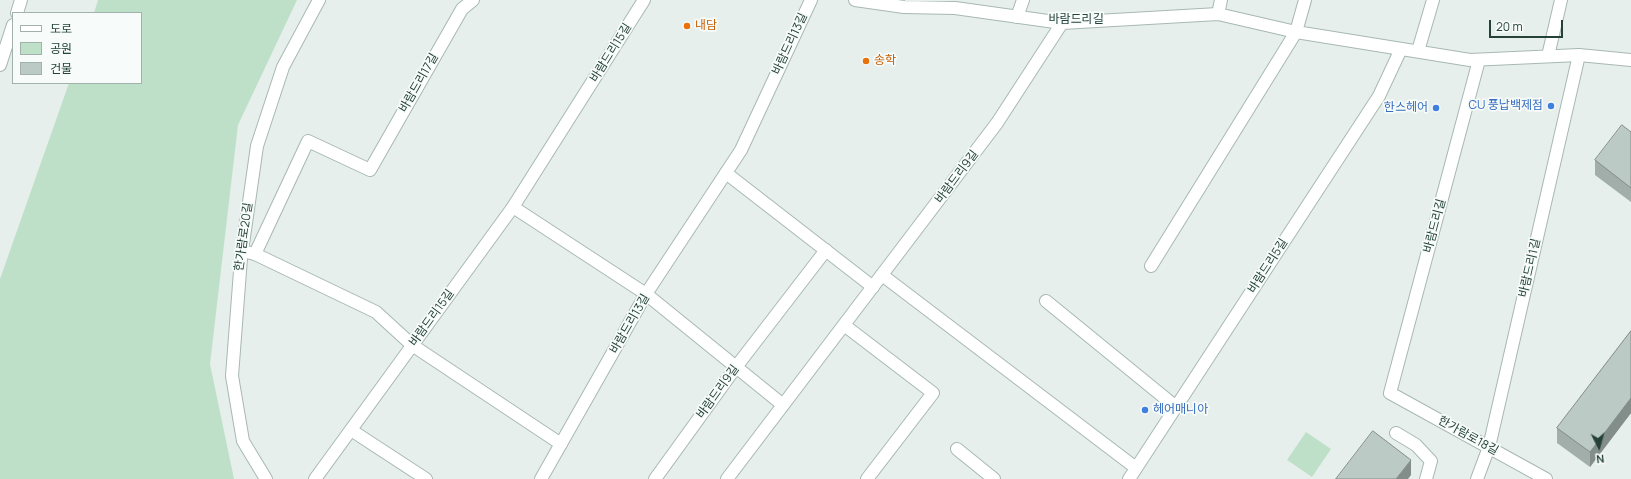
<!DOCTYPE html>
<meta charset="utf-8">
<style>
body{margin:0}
#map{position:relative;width:1631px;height:479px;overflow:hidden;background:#e6efeb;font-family:Manrope,"Noto Sans KR",sans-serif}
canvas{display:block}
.legend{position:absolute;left:12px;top:12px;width:130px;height:72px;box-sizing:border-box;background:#f7fbf9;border:1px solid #a3b1ad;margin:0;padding:5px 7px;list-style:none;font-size:12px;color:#24423a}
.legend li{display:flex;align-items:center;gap:8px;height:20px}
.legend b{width:20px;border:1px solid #a3b1ad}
.north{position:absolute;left:1579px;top:427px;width:40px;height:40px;-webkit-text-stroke:3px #f7fbf9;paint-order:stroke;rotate:174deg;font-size:11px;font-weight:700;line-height:16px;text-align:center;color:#24423a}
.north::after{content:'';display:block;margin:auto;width:14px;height:18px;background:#24423a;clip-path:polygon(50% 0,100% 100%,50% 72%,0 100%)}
.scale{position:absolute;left:1489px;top:20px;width:74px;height:18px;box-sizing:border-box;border:2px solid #24423a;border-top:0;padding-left:5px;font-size:12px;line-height:14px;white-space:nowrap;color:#24423a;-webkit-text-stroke:3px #f7fbf9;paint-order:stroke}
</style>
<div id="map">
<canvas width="1631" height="479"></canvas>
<ul class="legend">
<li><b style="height:5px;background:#fff"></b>도로</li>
<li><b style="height:11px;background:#bfe0c8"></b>공원</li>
<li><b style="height:11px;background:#bbcac4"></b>건물</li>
</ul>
<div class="north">N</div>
<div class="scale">20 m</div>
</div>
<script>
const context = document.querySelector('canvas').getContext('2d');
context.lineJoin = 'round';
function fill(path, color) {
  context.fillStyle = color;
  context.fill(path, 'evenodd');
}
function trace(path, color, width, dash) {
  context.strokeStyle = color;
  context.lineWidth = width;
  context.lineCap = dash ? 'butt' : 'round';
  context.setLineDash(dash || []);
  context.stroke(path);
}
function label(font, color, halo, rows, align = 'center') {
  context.font = font + ' Manrope,"Noto Sans KR",sans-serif';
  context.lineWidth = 3.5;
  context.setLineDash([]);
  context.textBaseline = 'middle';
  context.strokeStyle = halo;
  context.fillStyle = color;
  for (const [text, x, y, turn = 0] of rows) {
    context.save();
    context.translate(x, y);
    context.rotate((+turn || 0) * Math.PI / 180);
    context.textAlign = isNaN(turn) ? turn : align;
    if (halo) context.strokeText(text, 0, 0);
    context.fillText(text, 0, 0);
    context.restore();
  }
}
fill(new Path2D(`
 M98,0H297L238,125L210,364L234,479H0V279L69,83H141V13H94Z
 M1306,432L1331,449L1312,477L1287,460Z`), '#bfe0c8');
const service = new Path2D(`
 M473,0L462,9L370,170L308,141L255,254L376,312L412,345L561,444
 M1218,14L1221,0
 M1017,17L1023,0
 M1418,51L1433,0
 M1548,56L1561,0
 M1479,60L1390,393L1546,479
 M726,173L873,287
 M513,207L646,294L783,405
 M1151,266L1296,32
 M882,275L1136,468
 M1046,301L1176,407
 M844,325L933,393L867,479
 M351,430L426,479
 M1396,433L1416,445L1431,461L1426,479
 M957,449L994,479
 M655,479L736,367L826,250
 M1477,479L1489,447L1579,55`);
const minor = new Path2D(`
 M855,0L904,7L955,8L1062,23L1218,14L1296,32L1470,60L1579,55L1631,60
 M17,13L21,0
 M1296,32L1305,0
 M0,65L13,25
 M242,251L255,254
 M266,479L243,441L232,376L241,258L257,146L283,67L319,0
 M315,479L513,207L644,0
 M541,479L646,294L741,150L811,0
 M727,479L997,123L1062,23
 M1129,479L1379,96L1401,49`);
trace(service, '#a8b8b2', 14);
trace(minor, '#a8b8b2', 14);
trace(service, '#fff', 12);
trace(minor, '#fff', 12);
fill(new Path2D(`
 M1631,132V202L1595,175V160Z
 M1631,331V413L1590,467L1557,443V428Z`), '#a1aea9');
fill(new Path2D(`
 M1631,398V413L1590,467V452Z
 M1411,460V475L1408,479H1396Z`), '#838d89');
const building = new Path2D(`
 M1622,125L1631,132V188L1595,160Z
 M1631,331V398L1590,452L1557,428Z
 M1373,431L1411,460L1396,479H1336Z`);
fill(building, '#bbcac4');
trace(building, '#838d89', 1);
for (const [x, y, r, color] of [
 [687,26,4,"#e8710a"],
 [866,61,4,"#e8710a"],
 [1551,106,4,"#3f7fe0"],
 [1436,108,4,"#3f7fe0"],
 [1145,410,4,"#3f7fe0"]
]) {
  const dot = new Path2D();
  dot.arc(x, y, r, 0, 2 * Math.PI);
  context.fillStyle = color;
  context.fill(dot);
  trace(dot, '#f7fbf9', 1.5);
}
label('12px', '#24423a', '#f7fbf9', [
 ["바람드리길",1076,20],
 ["바람드리13길",790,44,-65],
 ["바람드리15길",611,53,-58],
 ["바람드리17길",419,83,-60],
 ["바람드리9길",957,177,-53],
 ["바람드리길",1435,226,-75],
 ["한가람로20길",244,237,-82],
 ["바람드리5길",1268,266,-57],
 ["바람드리1길",1530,268,-77],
 ["바람드리15길",432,318,-54],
 ["바람드리13길",630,324,-60],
 ["바람드리9길",718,392,-54],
 ["한가람로18길",1468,436,29]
]);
label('12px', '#c56008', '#f7fbf9', [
 ["내담",695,26],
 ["송학",874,61]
], 'left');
label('12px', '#366cbe', '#f7fbf9', [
 ["CU 풍납백제점",1543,106],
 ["한스헤어",1428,108],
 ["헤어매니아",1153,410,"left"]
], 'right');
</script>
